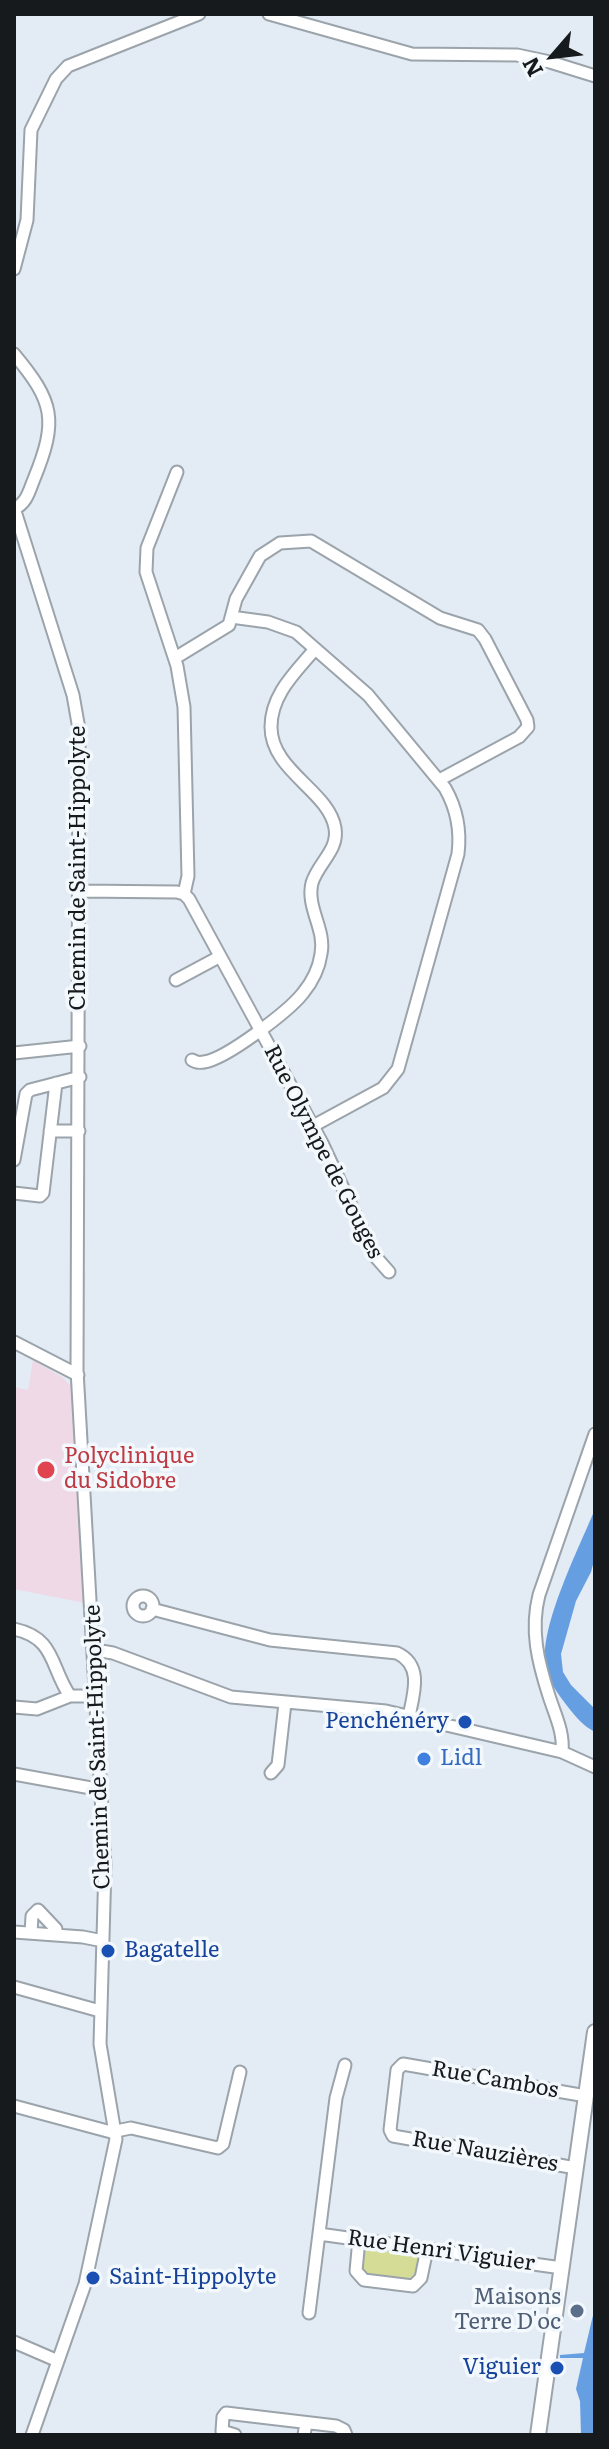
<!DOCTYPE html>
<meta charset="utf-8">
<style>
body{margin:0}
#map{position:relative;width:609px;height:2449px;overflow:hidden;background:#e3ebf4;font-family:Literata,serif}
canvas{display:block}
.frame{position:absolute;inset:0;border:16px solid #171a1d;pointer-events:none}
.north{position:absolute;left:513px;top:16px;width:80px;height:80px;-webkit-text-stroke:6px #f3f8fd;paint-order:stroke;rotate:242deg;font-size:22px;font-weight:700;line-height:32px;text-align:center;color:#171a1d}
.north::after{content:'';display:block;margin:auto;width:28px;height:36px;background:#171a1d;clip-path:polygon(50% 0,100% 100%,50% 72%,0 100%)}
</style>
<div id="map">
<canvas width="609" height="2449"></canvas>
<div class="frame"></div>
<div class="north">N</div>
</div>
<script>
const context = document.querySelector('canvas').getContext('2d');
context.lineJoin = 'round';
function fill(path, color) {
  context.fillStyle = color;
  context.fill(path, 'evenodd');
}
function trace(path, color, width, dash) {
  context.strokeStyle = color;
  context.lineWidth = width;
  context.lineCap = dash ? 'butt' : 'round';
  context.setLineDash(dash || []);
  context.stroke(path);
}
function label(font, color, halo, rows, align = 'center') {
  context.font = font + ' Literata,serif';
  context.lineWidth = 7;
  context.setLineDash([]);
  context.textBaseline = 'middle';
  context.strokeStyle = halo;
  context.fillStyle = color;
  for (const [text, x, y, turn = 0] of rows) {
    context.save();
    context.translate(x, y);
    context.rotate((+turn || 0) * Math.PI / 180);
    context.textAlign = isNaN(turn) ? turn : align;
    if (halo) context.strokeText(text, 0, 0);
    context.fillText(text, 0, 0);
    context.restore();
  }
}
fill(new Path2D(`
 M33,1360L62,1377L72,1387L85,1603L14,1589V1387L28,1390Z`), '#f0d9e6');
fill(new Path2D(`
 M362,2248L420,2255L418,2276L411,2281L365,2275L360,2270Z`), '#d4dc96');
fill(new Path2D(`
 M595,1509V1557L591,1572L576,1601L561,1654L563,1672L571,1685L595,1709V1732C583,1726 576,1717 568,1707C558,1694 547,1680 545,1663C541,1623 579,1548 595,1509Z
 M595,2307V2435H581L580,2401L576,2389L583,2358H560V2355L584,2353Z`), '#669fe1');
const minor = new Path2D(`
 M269,14L412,54L517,55L550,62L595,76
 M14,269L27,220L31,130L56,79L68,66L199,14
 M14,354C54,402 58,420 34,479C29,491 27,503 14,509
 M177,472L147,548L146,572L177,666L184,707L188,876L184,894
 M14,508L73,695L79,729L77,1370L105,1866L100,2044L116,2139L85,2284L32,2435
 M231,617L268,622L296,632L368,695L445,788C457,809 461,830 458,854L398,1069L383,1088L313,1126
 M175,658L229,625L236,599L260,556L280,543L311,541L440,618L478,630L485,639L527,720L528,727L519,737L439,780
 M80,891L177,892L184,894L189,899L322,1143L374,1255L389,1272
 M176,980L219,957
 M14,1053L80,1046
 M192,1060C196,1062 198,1063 204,1062C226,1059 289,1011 303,993C312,982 319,968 321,954C326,929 306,908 312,883C318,863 339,850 335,828C329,791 271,771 271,727C271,694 296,672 315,649
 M50,1131H79
 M14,1160L26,1094L30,1090L80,1077
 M14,1193L40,1196L43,1193L56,1083
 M14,1342L78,1375
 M133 1606a10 10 0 1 1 20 0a10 10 0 1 1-20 0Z
 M152,1609L270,1640L397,1653C423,1665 414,1693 409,1716
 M14,1629C56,1638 50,1667 70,1696
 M95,1650L113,1653L231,1697L386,1711L562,1752L595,1767
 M14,1707L37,1709L70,1696H97
 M562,1752C564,1732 555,1715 549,1696C538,1662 530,1630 539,1595L595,1434
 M271,1773L278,1765L285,1703
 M14,1774L102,1790
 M14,1932L83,1937L103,1941
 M31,1933L32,1916L38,1910L56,1929V1934
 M14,1987L100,2011
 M14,2106L111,2132L131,2128L218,2148L223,2144L240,2072
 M576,2168L393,2136L390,2130L397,2070L403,2064L586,2096
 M319,2234L562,2268
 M359,2239L356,2271L364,2280L413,2286L421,2278L427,2249
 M309,2313L336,2098L345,2065
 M14,2342L58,2361
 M235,2435L222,2431L223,2417L226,2413L336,2426L344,2430L346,2435
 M304,2435L306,2423`);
const major = new Path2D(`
 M538,2435L595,2032`);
trace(minor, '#9ba3ab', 15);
trace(major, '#9ba3ab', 18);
trace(minor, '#fff', 11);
trace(major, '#fff', 14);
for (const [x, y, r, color] of [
 [46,1470,10,"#e0444e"],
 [465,1722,8,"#1a4fb4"],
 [424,1759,8,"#3f7fe0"],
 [108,1951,8,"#1a4fb4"],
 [93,2278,8,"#1a4fb4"],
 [577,2311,8,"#5c6f8a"],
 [557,2368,8,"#1a4fb4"]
]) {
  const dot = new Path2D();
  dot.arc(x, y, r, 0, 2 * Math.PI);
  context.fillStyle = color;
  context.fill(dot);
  trace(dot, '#f3f8fd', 3);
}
label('22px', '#171a1d', '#f3f8fd', [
 ["Chemin de Saint-Hippolyte",79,868,-90],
 ["Rue Olympe de Gouges",323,1152,63],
 ["Chemin de Saint-Hippolyte",98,1747,-92],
 ["Rue Cambos",495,2080,10],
 ["Rue Nauzières",485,2152,10],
 ["Rue Henri Viguier",441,2251,8]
]);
label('22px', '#be3a42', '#f3f8fd', [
 ["Polyclinique",64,1457],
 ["du Sidobre",64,1482]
], 'left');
label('22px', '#164399', '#f3f8fd', [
 ["Penchénéry",449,1722],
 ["Bagatelle",124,1951,"left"],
 ["Saint-Hippolyte",109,2278,"left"],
 ["Viguier",541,2368]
], 'right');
label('22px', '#366cbe', '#f3f8fd', [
 ["Lidl",440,1759]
], 'left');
label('22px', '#4e5e75', '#f3f8fd', [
 ["Maisons",561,2298],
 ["Terre D'oc",561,2323]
], 'right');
</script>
